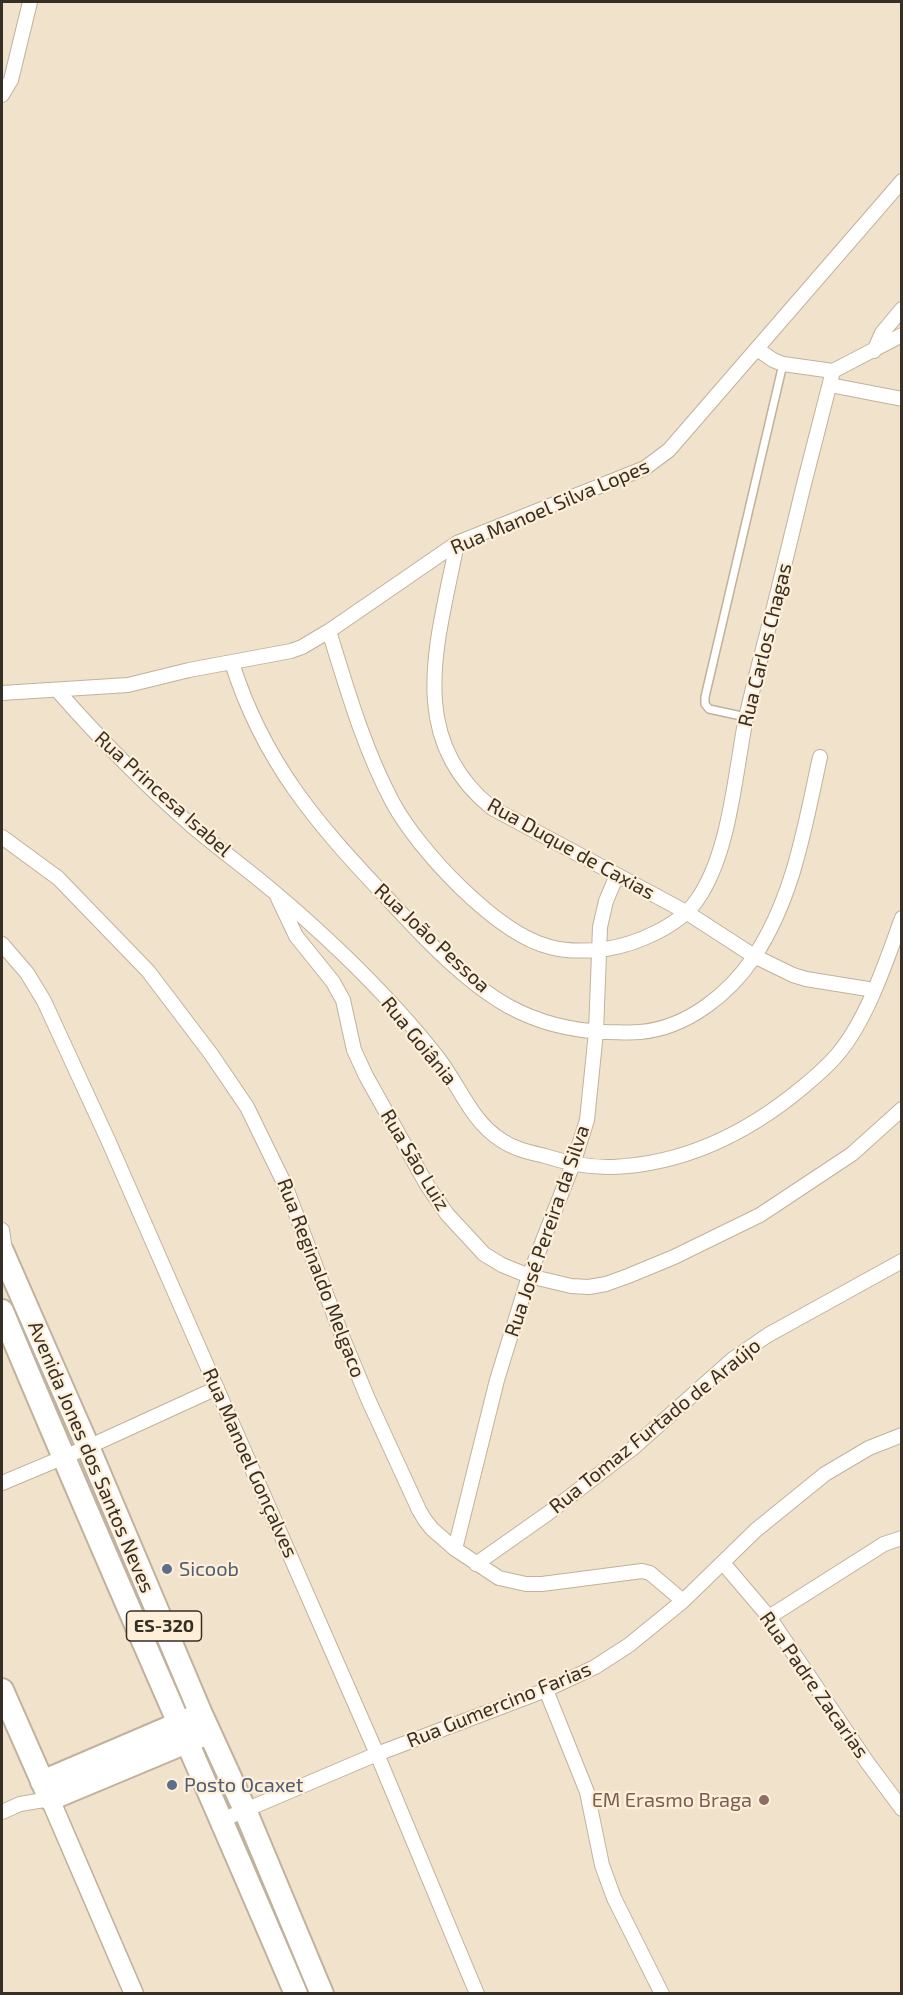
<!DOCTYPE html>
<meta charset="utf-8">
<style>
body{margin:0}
#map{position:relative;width:903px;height:1995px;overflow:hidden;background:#f1e2cb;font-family:"Exo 2",sans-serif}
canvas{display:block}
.frame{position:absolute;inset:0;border:3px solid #352f26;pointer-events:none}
</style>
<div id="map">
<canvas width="903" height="1995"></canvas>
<div class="frame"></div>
</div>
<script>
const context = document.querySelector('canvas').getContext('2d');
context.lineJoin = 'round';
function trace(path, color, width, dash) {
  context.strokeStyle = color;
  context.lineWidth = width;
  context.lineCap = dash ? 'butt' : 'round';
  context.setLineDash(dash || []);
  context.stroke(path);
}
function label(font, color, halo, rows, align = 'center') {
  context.font = font + ' "Exo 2",sans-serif';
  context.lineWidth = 4.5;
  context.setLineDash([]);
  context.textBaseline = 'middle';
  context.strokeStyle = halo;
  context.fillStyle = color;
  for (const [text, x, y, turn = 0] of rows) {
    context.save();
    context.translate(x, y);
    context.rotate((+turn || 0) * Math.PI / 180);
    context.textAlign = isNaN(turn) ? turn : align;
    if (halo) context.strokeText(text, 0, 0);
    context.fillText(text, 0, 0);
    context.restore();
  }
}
const service = new Path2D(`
 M746,717L709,709L705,704V697L783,364`);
const minor = new Path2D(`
 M2,95L11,80L30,2
 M757,349L773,360L783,364L833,371L902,335
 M874,351L882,333L902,309
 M830,385L902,399
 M457,543C439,638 403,737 492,808L686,912L754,956L793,975L806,979L874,990
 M329,631C347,689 364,749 393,803C419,851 497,934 550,947C568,952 589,951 606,949C637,944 679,926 697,900C730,854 735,772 746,718C755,678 766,638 776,599C794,523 813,447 833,371
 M232,663C264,764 318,825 389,900C423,937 464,981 508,1006C539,1023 572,1031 607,1032C618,1032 629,1033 640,1032C687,1028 729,994 754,957C794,897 805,825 820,757
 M57,690C99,738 144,784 192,826C219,849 247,869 274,892C298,912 321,933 343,954C375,985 411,1023 438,1058C459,1085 471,1121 501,1140C514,1149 529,1152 545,1156C567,1163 590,1168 613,1167C685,1164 749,1132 803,1087C815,1077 827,1067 837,1055C867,1020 886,962 902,918
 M2,693L128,685L189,670L291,651L302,647L329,631L457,543L645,468L669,450L902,181
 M2,837L58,878L148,971L211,1054L247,1107L285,1185L342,1336L368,1399L419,1510L425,1520L432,1529L455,1549L499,1578L526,1584H542L642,1571L650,1573L683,1601
 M278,898L296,936L333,982L343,1000L354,1050L366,1076L427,1185L447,1214L484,1254L502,1265L529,1276L571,1286L589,1287L606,1284L628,1276L674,1257L760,1215L852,1154L902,1109
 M2,944L27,973L44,1001L108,1140L377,1754L477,1994
 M2,1230L6,1257
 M2,1483L88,1447L217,1388
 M455,1549L497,1380L529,1276L573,1164L587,1120L596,1032L600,927L606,901L617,875
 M723,1563L769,1617L867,1762L902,1809
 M476,1564L547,1514L633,1448L733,1359L768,1335L902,1261
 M769,1617L884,1544L902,1538
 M546,1690L587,1792L602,1865L614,1898L662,1994
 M2,1812L20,1804L50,1799
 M222,1820L377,1754L546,1690L595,1667L629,1645L683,1601L756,1530L825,1474L869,1448L902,1435`);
const tertiary = new Path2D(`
 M50,1799L134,1994`);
const primary = new Path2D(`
 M2,1251L88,1447L201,1714L245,1810L322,1994
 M2,1311C97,1540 199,1766 296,1994
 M2,1690L50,1799L203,1735
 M42,1782L194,1717`);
trace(service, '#c0b29c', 10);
trace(minor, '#c0b29c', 16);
trace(tertiary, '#c0b29c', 21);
trace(primary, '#c0b29c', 26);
trace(service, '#fff', 7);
trace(minor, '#fff', 14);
trace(tertiary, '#fff', 18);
trace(primary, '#fff', 22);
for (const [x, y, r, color] of [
 [167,1569,6,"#5c6f8a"],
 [172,1785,6,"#5c6f8a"],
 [764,1800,6,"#8d6e63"]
]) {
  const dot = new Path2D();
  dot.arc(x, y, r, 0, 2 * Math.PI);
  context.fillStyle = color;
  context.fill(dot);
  trace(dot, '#ffefd8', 2);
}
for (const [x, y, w] of [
 [164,1626,75]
]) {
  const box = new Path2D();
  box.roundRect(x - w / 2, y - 15, w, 30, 4.5);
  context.fillStyle = '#ffefd8';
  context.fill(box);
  trace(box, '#352f26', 1.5);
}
label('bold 18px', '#352f26', null, [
 ["ES-320",164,1626]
]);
label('20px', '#352f26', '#ffefd8', [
 ["Rua Manoel Silva Lopes",550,507,-23],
 ["Rua Carlos Chagas",765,645,-76],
 ["Rua Princesa Isabel",163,794,42],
 ["Rua Duque de Caxias",571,849,29],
 ["Rua João Pessoa",432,938,43],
 ["Rua Goiânia",419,1041,51],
 ["Rua São Luiz",415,1160,59],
 ["Rua José Pereira da Silva",547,1231,-71],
 ["Rua Reginaldo Melgaco",321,1278,69],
 ["Rua Tomaz Furtado de Araújo",655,1426,-39],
 ["Avenida Jones dos Santos Neves",91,1457,67],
 ["Rua Manoel Gonçalves",250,1463,66],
 ["Rua Padre Zacarias",814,1685,55],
 ["Rua Gumercino Farias",499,1705,-22]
]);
label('20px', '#4e5e75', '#ffefd8', [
 ["Sicoob",179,1569],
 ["Posto Ocaxet",184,1785]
], 'left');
label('20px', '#785e54', '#ffefd8', [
 ["EM Erasmo Braga",752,1800]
], 'right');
</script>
